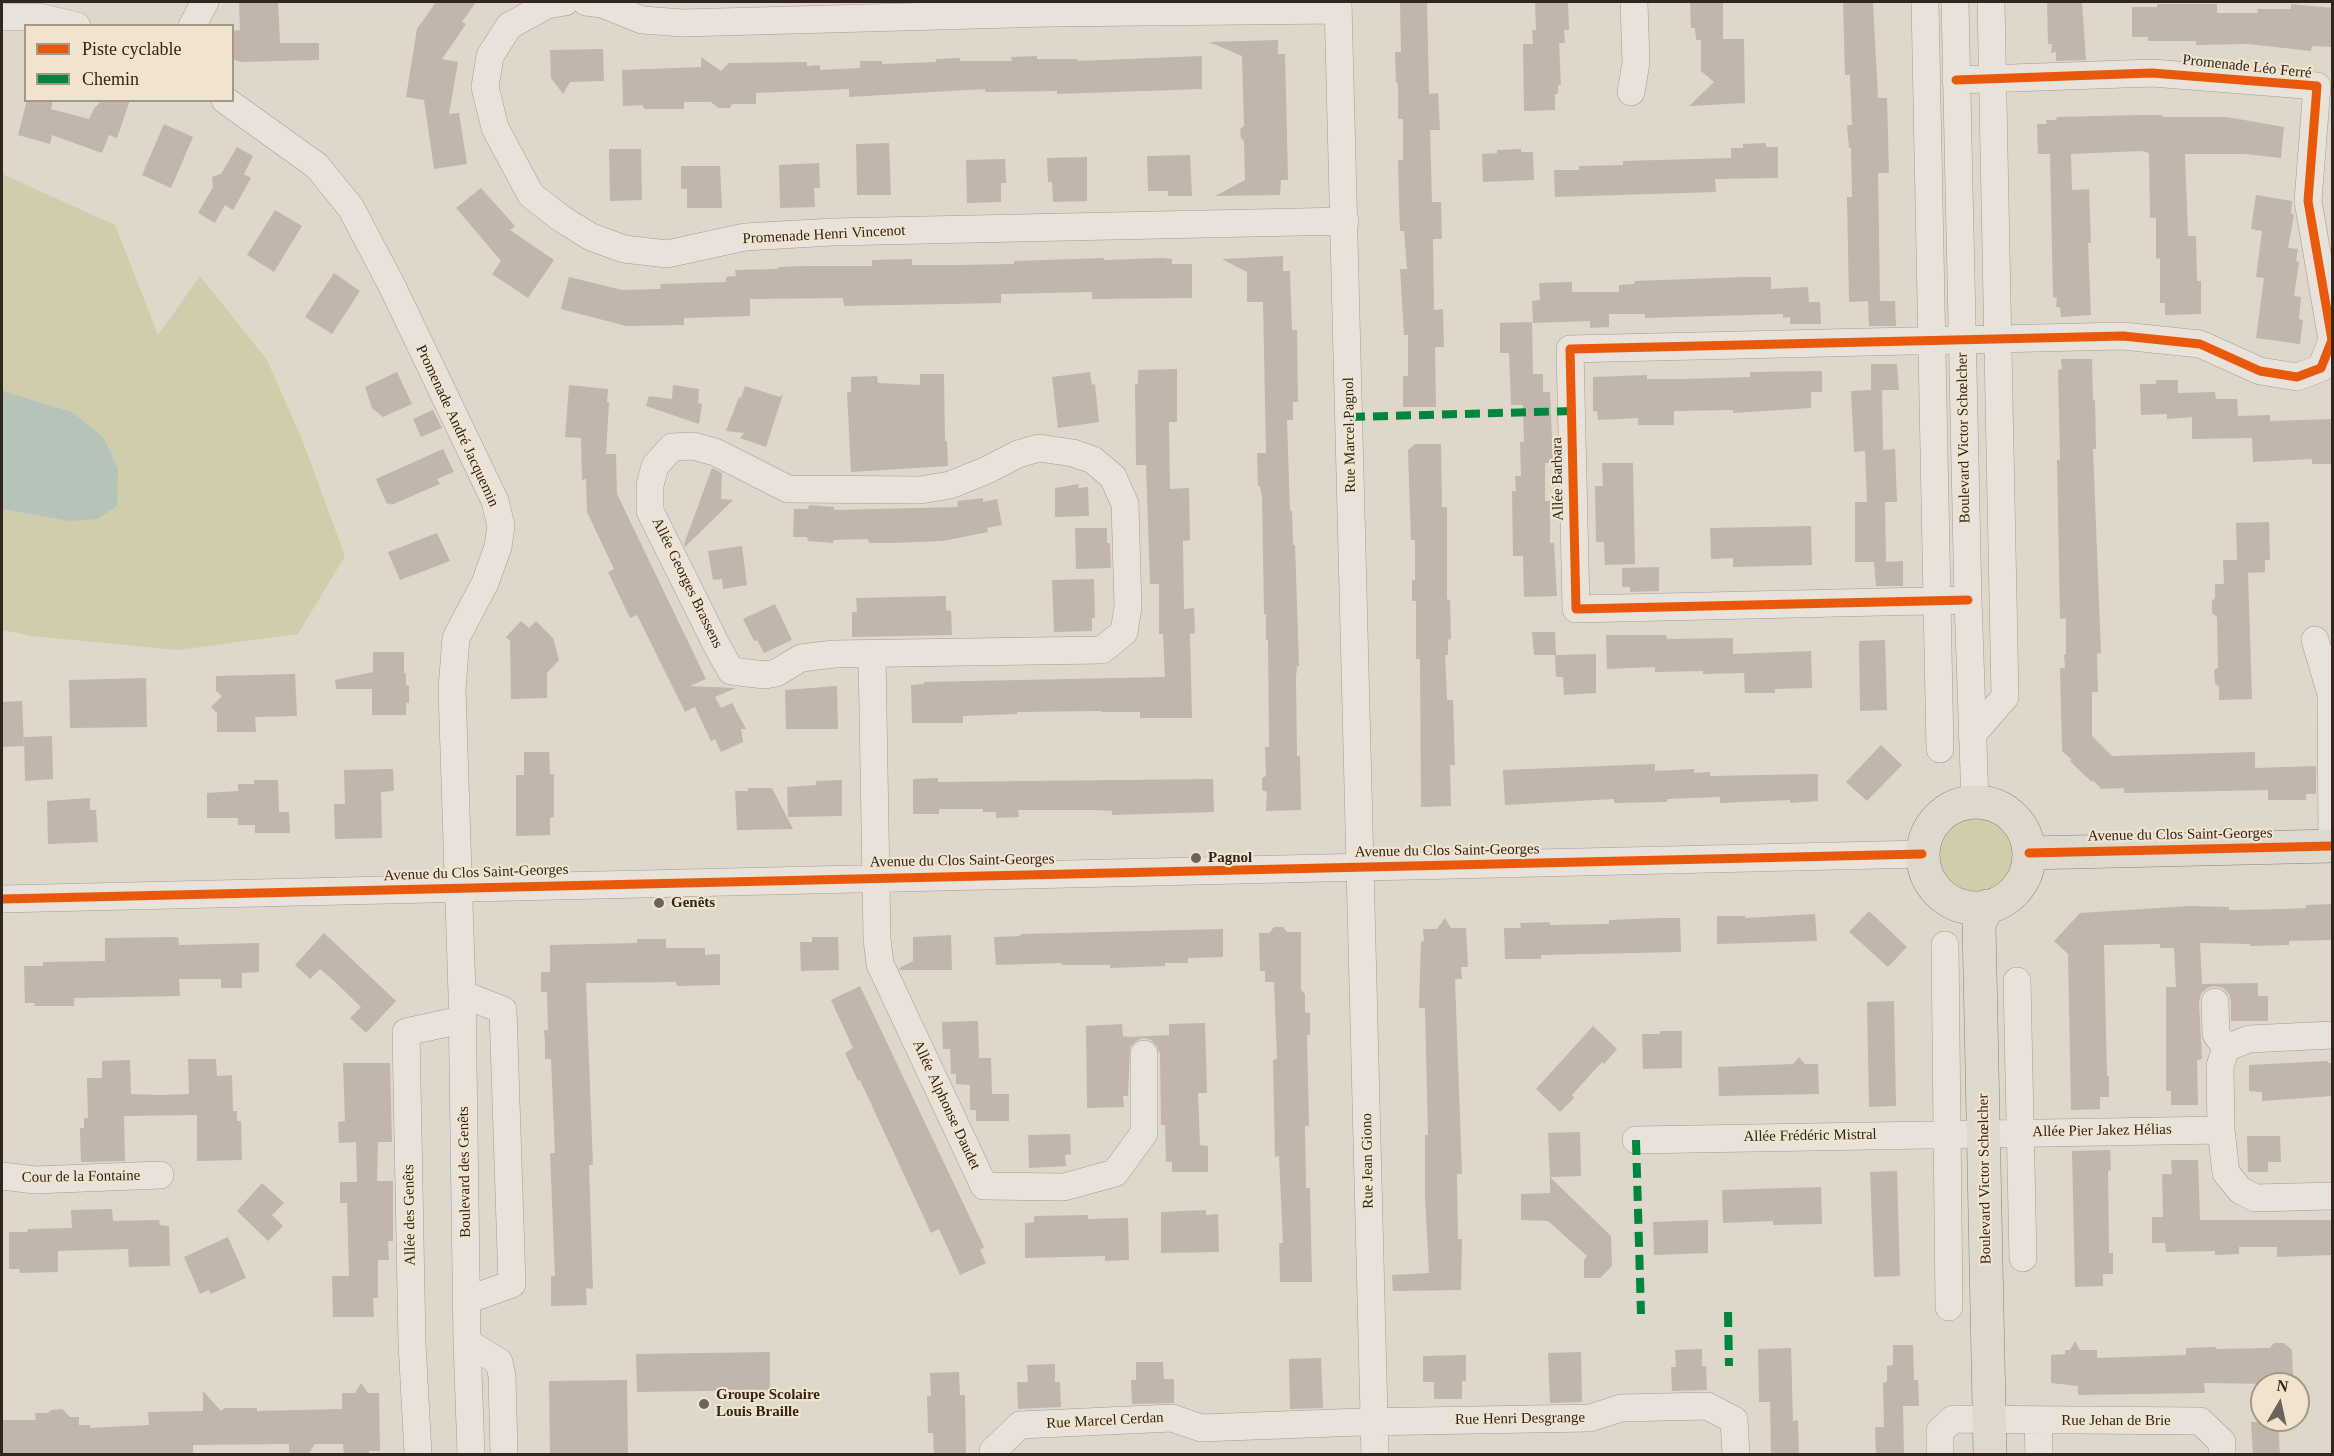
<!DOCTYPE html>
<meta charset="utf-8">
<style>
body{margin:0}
#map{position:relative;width:2334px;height:1456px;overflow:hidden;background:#dfd7c9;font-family:Georgia,serif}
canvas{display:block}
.frame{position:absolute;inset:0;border:3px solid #31251d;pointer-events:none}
.legend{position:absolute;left:24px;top:24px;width:210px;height:78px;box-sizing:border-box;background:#f1e4cf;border:2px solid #a49888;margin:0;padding:8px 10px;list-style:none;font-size:18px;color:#31251d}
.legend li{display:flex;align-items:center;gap:12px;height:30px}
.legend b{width:30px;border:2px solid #a49888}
.north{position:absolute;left:2250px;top:1372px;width:60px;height:60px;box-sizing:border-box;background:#f1e4cf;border:2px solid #a49888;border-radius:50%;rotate:9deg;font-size:16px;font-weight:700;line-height:24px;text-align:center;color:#31251d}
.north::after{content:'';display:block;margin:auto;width:21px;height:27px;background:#6e6359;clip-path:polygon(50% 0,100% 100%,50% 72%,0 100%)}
</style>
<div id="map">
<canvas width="2334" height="1456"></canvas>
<div class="frame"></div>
<ul class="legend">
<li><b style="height:8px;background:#e8590c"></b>Piste cyclable</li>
<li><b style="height:8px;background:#00873e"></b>Chemin</li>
</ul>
<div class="north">N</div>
</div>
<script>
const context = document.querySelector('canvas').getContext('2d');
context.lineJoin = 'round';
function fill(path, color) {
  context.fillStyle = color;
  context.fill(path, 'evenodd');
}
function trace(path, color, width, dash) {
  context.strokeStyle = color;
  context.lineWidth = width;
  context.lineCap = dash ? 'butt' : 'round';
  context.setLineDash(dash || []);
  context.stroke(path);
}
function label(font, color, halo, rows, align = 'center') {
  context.font = font + ' Georgia,serif';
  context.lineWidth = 4.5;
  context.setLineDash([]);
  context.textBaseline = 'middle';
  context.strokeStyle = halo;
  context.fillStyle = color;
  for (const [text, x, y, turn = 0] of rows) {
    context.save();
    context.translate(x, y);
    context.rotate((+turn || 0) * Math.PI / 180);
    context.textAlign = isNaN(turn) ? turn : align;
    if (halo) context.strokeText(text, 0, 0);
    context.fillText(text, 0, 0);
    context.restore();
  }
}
fill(new Path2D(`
 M2,174L115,225L158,335L200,276L267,360L303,442L345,556L298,634L178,650L32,636L2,630Z
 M1936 854a40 40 0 1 1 80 0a40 40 0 1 1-80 0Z`), '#d0cdad');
fill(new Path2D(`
 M2,388L5,392L72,412L103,437L118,469L117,506L97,519L69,521L2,509Z`), '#b5c3b9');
fill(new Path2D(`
 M239,2H278L280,43H319V60L241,62L232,59V31L240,30Z
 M436,2H476L462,22L466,24L442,59L458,62L449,114L459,113L467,164L434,169L424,100L406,97L417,29Z
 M1400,2H1427L1429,94L1438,93L1440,130H1430L1432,202H1441L1442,239H1433L1434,310L1443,309L1444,347H1435L1436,407H1403V376H1408V335H1404L1400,269H1407L1404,231H1400L1399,202L1398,160H1403V119H1398V83H1396L1395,52H1401Z
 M1535,2H1568L1569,30H1564L1565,43H1559L1561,85H1558V94H1555V110L1524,111L1523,44H1533L1532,30H1536Z
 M1690,2H1723V39H1744L1745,103L1689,106L1714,82L1701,71V40H1696L1695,28H1691Z
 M1843,2H1873L1878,98H1887L1889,173H1878L1880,301H1872H1895L1896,326H1869L1868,301L1849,302L1847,197H1852L1851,148H1849L1847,125H1852L1850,75H1845Z
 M2047,2H2082L2086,60L2056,61V52L2051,53L2052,44H2048Z
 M2157,4H2217V13H2258L2257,9H2291V4L2332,8V47L2312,46L2311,51L2248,44L2196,45V41H2148V37H2132V7H2157Z
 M1278,40V54H1285L1288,180H1281L1280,195L1215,196L1245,180L1244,141L1241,138L1240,129L1244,126L1242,56L1209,42Z
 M603,49L604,81L570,82L563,94L551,78L550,50Z
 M1037,56V59H1077L1078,61L1202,56V89L1057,94V91L985,92V89L849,97V89L756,93V104H732L730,108H718L711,102H684V109H645L642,105L623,106L622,70L701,67V57L721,71L729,63L807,62V66L820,65V70L860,68V61H882V64L936,62V59L960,58V61H1012L1011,57Z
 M27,100H53L51,109L89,119L94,109L102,100H130L117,138L109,135L102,153L52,135L50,144L18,135Z
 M2140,115H2162V117H2227L2284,127L2281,158L2245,154H2185L2188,236H2196L2197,281H2201V314L2165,315V303H2160V259L2156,258V218H2150L2149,153L2141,151L2071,154L2072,190L2089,189L2091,243H2088L2091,315L2061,317L2060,307H2056L2057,297L2053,298L2050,154H2038L2037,124H2047L2046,120H2056L2057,117Z
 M164,124L193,137L171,188L142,175Z
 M889,143L891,195H857L856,144Z
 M1766,143V147H1778V178L1715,179L1716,192L1555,197L1554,170H1579V166L1623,165V161L1731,158V148H1743V144Z
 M237,147L253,156L244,174L251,178L233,210L225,205L215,223L198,213L213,187L212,177L221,174Z
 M609,149H641L642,200L610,201Z
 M1521,149V152H1533L1534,180L1483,182L1482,154L1497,153V150Z
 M1190,155L1192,196H1168V191H1148L1147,156Z
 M1087,157V201L1053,202L1052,182H1048L1047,158Z
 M1005,159L1006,183H1001V202L967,203L966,160Z
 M819,163L820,188H814L815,207L780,208L779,165Z
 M681,166H720L722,208H687V189H681Z
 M481,188L515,226L510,230L554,260L528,298L492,274L501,261L456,208Z
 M2256,195L2292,201L2291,213L2294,215L2288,248L2298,249L2296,261L2299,262L2294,296L2301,297L2299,319L2303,320L2300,344L2256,338L2264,278L2256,277L2262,231L2251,229Z
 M275,210L302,226L274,272L247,255Z
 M1283,256V271H1290L1292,330H1297L1298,402H1293V420H1287L1290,511H1292L1293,545H1295L1299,666H1297L1296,678L1297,756H1300L1301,810L1266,811L1267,792L1262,790V778L1266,776L1265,747H1269L1268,640H1266V614H1264L1262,497L1260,486H1258L1257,453H1266L1263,302H1247V272L1222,259Z
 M1104,258V260L1162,258L1172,259V264H1192V298L1092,299V292L1001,294V303L844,306L843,298L750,299V316L684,318V325L626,326L561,309L569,277L622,290L661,289L660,284L726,282V277L736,276L735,270L778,269V267L803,266H872V260L912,259V265H957L1014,264V261Z
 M334,273L360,291L332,334L305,317Z
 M1745,277H1771V289L1808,287L1809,302H1820L1821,324H1790V317L1783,318V314L1645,318V314H1609V327L1590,328V321L1533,323L1532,301L1540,300L1539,283L1572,282V292H1619V285L1634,284L1635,281Z
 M1532,322L1533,374H1543V392H1550L1553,463H1545V501H1550V543H1554L1557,596L1524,597L1523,556H1513L1512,491H1516L1515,476H1521L1520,442H1524L1523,405H1511L1509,353H1500V323Z
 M2061,359H2092L2093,400H2095L2096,449H2093L2101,653L2097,654L2098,692H2092V736L2112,756L2255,752V768L2316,766V794H2306V800H2268V790L2124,793V788L2101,789L2093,780L2092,782L2081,772L2070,761L2072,760L2062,751L2060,668H2065L2064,655L2066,654V618L2060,619L2057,460H2060L2058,370L2062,369Z
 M1871,364H1897L1899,390H1882L1883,450L1895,449L1897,502H1885L1886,562L1903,561V586H1876L1874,562H1878H1855V502H1867L1865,451L1854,452L1851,391L1871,390Z
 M1177,369V422H1169L1170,489L1189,488L1190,540L1183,541L1184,609L1194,608L1195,633L1190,634L1192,718H1140V712H1101V711L1017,712V714L963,716V723H912L911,685L924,684V682L1165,677L1163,634H1159V584H1150L1146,465H1136L1135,384H1138V370Z
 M1822,371V392H1811V408L1733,413V410L1674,411V425H1638V418L1598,420L1597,411H1593V377L1647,375V379H1684L1750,377V372Z
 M397,372L412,404L383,417L372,408L365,387Z
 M1090,372L1092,385L1095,384L1099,422L1058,428L1052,377Z
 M920,374H944L945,441H947L948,466L851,472L847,392H851V377L877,376L878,383L920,385Z
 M2156,380H2178V393L2215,392L2216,399H2237L2238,416L2270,415V421L2332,419V464H2312V459L2253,462L2252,438L2192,439V417L2167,419V414L2141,415L2140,384H2156Z
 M569,385L608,389L607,402H609L606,454H616L617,494L706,679L690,686L736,688L715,697L721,708L732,703L746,729H741L743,742L721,752L715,739L711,741L695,707L685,712L637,615L630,618L608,572L614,569L587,512L586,479L582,480L581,438L565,437Z
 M673,385L699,389L698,403L702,404L699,424L646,406L649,396L672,399Z
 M745,386L780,397L783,394L766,447L740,438L744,433L726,431L739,397L741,398Z
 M433,410L442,428L421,437L413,419Z
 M1415,444H1441L1442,507H1447V599L1450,600L1451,639L1448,640V655H1445L1447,700H1453L1455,765H1450L1451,806L1421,807L1420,659H1416V601H1412V580H1415V540H1411L1408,450Z
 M443,449L454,472L437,479L440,484L391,505L390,503L387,504L376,479Z
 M1602,463H1633L1635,564L1605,565L1604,542H1596L1595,486H1603Z
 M712,468L722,473L721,499L733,500L685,547L684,544Z
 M1079,484L1078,488L1088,487L1089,516L1055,517V488Z
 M983,498V502L997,499L1002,525L987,528L988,532L943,541L893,543H869L868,539L833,540V543L808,541L807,537H793L794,509H808L809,505L834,507V510L958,507L957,501Z
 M2269,522L2270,560H2265V572L2248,573L2252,699L2219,700V687L2215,683L2214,670L2218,668L2217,617L2212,613V601L2215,598V584H2224L2223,560H2237L2236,523Z
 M1811,526L1812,565L1733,567V558L1711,559L1710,528Z
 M1075,528H1107V543H1110L1111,568L1076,569Z
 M437,533L450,561L400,580L388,552Z
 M742,546L747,585L723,589L722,579L713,580L708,551Z
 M1659,567V591L1630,592V587H1622V568Z
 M1094,579L1095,618H1092V631L1054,632L1052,580Z
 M946,596V610L951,611L952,635L852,637V612H857L856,598Z
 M775,604L792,640L764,653L757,640L754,641L743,619Z
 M521,621L529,628L536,621L553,638L559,660L547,673V698L511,699L510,641L506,637Z
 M1532,632H1555L1556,655H1534Z
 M1606,635H1666L1667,639L1733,638V654L1811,651L1812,688L1775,689V693H1745L1744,673L1703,674V671L1655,672V667L1607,669Z
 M1885,640L1887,710L1860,711L1859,641Z
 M373,652H404V673H406V685L409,686V703H406V715H372V689H336L335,680L373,672Z
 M1596,654V693L1564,695L1563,677H1556L1555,655Z
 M295,674L297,716L255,717L256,732H217V713L211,707L222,696L216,691V676Z
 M146,678L147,727L70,728L69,680Z
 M837,686L838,729H786L785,690Z
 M22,701L24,746L2,747V702Z
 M52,736L53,779L25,781L24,737Z
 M1881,745L1902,765L1867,801L1846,782Z
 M524,752H549L550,774H554V817L550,818V835L516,836V775H524Z
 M1655,764V771L1694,769V773L1710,772V776L1818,774V801L1790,803V800L1720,803V797L1667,799V802L1614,803V799L1505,805L1503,770Z
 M393,769L394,791L381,792L382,838L335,839L334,804H345L344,770Z
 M938,778V782L1213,779L1214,812L1112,815V811L1095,810H1018L1019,817L996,818V812H983V809H939V814H913V779Z
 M254,780H278L279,812H289L290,833H255V825H238V818H207V793L238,791V784H254Z
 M842,780V816L788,817L787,787L816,785V781Z
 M748,788H772L793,829L737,830L735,791H748Z
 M90,798V810H96L98,842L48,844L47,801Z
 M2332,904V940L2289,941V945L2250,946V944L2200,943L2202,984L2258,983V996H2268V1021H2231V1001L2229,994L2223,988L2214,986L2207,988L2201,994L2199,1002L2202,1059L2197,1060L2198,1105H2171V1091H2166V987H2176L2174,948H2160V944L2104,945L2107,1076H2109V1097H2100V1109L2071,1110L2068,954L2054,941L2080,913L2191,906L2229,907V910L2286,909L2306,908V905Z
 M1869,911L1907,947L1888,967L1849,932Z
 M1815,914L1817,941L1717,944V916H1745V918Z
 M1445,918L1451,928H1466L1468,967H1461L1462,979H1455L1462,1174H1457L1458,1239H1462L1461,1290L1393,1291L1392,1275L1429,1273L1425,1196V1135H1428L1425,1008H1419L1421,942L1424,941L1423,929H1437Z
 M1659,918H1680L1681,952L1541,955V959H1505L1504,928H1521L1520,923L1550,922V925L1609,924V920Z
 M1274,927H1283L1287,932H1301V990L1305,994V1012L1310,1013V1035H1307L1309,1126H1305L1306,1188H1310L1312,1282H1280L1279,1243H1283L1279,1156L1275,1157L1273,1060L1277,1059L1274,982H1265V971H1260L1259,933H1269Z
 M1223,929V957L1188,958V963H1165V966L1110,968V965H1062L1061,963L996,965L994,937L1020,936L1021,934Z
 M324,933L396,1001L366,1033L350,1018L361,1007L333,980L320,969L310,979L295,965Z
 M951,935L952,970H900L899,968L913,961V937Z
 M178,937L179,945L259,943V972L242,973V988H221V979H179L180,996L74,998V1006H34L35,1003H25L24,966H43V962L105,961V938Z
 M812,937H838L839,970L801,971L800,942H812Z
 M637,939H666V948H705V955L720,954V985L677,986L676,982L586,983L593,1165H589L593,1289L586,1288L587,1305L551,1306V1276H555L550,1153H555L551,1059H545V1043L544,1030H548L547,992H541V972H550V945L637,943Z
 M860,986L984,1247L980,1250L986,1263L960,1275L939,1229L931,1233L860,1080L858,1081L845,1053L853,1048L831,1000Z
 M1894,1001L1896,1106L1869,1107L1867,1002Z
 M978,1021L979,1058H991L992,1094H1009V1121H976V1110H970V1085L956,1084V1074H951L950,1049H943L942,1022Z
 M1205,1023L1207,1093H1198L1200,1145L1208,1146V1172H1172V1162H1166L1165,1125H1161L1160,1054L1157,1046L1151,1040L1143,1038L1136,1041L1130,1047L1128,1096H1123L1124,1107L1087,1108L1086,1026L1122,1024L1123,1036L1129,1037L1169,1035V1024Z
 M1593,1026L1617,1049L1604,1064L1602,1062L1572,1095L1574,1098L1560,1112L1536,1089Z
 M1660,1031H1682V1068L1643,1069L1642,1034H1660Z
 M1799,1057L1805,1064H1818L1819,1094L1719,1096L1718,1067L1793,1064Z
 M188,1059H216L217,1076L232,1075L233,1111H237V1121H241L242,1160L197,1161V1115L124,1116L125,1161L81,1162L80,1128H84V1118H88L87,1078H102V1061L130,1060L131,1094L160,1095L189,1094Z
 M2328,1061V1063H2332V1096L2262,1101V1092L2249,1091V1065Z
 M343,1063H390L392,1142H378L377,1181H393V1241H388L389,1260H378V1298H373L374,1317H333L332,1276H349L347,1203H340V1182H357L356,1142L339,1143L338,1122L345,1121Z
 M1580,1132L1581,1176L1550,1177L1548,1133Z
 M1070,1134L1071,1154L1065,1155L1066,1166L1029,1168L1028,1135Z
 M2247,1136H2280L2281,1162H2268V1172H2248Z
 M2110,1150L2111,1170L2108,1171L2109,1253H2113V1274H2103V1286L2075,1287L2072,1151Z
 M2171,1160H2198L2200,1220H2332V1255L2277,1257V1247H2239V1254L2215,1255V1251L2166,1252L2165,1243H2152V1217H2163L2162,1174H2172Z
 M1897,1171L1900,1276L1874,1277L1870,1172Z
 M1550,1177L1611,1236L1612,1266L1600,1278H1584V1260L1587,1256L1548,1221L1521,1220V1194L1550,1193Z
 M262,1183L284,1203L272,1215L283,1226L268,1241L237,1211Z
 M1821,1187L1822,1224L1773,1225V1221L1723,1223L1722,1190Z
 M112,1209L113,1221L159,1220L160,1225L169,1226L170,1266L129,1267L128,1249L58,1251V1272L20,1273L19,1269H9V1232H27L28,1229L72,1228L71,1210Z
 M1206,1210V1215L1218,1214L1219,1252L1161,1253V1212Z
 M1088,1215V1219L1128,1218L1129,1260L1105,1261V1256L1025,1258V1223L1034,1222V1216Z
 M1708,1220V1253L1654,1255L1653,1222Z
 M228,1237L246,1278L211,1294L209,1290L200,1294L184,1257Z
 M2075,1341L2080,1350H2097V1358L2186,1355V1348L2216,1347V1349L2270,1348L2274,1343H2284L2292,1350L2293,1377H2276L2277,1381H2270V1384L2204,1383L2205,1393L2078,1395V1386L2051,1383V1355L2065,1354V1350H2070Z
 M1893,1345H1913L1914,1380H1918L1919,1406H1903L1904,1455H1876L1875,1427H1884L1883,1383L1887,1382V1366L1893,1365Z
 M1791,1348L1793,1421L1798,1420L1799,1455H1771L1770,1402H1759L1758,1349Z
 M1702,1349V1366H1706L1707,1390L1672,1391L1671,1367H1676L1675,1350Z
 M770,1352V1390L637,1392L636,1354Z
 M1581,1352L1582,1402L1550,1403L1548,1353Z
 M1466,1355V1381H1462V1399H1434V1382H1423V1356Z
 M1321,1358L1323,1408L1290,1409L1289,1359Z
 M1136,1362H1163L1164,1379H1174V1403L1132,1404L1131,1380H1136Z
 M1055,1364V1382H1060L1061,1407L1018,1409L1017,1382H1028L1027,1365Z
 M959,1372L960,1395H965L966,1455H934L933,1433H928L927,1396H931L930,1373Z
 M627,1380L628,1455H550L549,1381Z
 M361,1383L368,1393H379L380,1451H369V1455H344L343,1444H315L308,1455H289V1444L193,1445V1455H2V1420H36L35,1413H48L51,1410L62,1409L70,1417H79V1425H90V1428L149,1425L148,1412L203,1411V1391L221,1411L225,1408H257V1411L342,1409V1393H355Z
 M2251,1422H2278L2280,1455H2253Z`), '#c2b5ab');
const minor = new Path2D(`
 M565,2L547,5L509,26L490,56L485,87L495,128L531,195L562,219L591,237L624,249L667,254L745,237L833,232L1345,221
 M586,2L602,4L642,20L683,23L1049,13L1338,10
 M1338,2L1375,1454
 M1925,2L1940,749
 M1955,2L1968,600L1975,802
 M2,17H39L77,26
 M192,26L205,2
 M1956,80L2152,73L2317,86L2308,201L2332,340L2321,368L2297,377L2260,371L2200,344L2123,336L1570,349L1576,609L1968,600
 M1631,92L1636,63L1634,2
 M225,100L317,166L351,208L392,286L495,501L501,526L498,547L485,583L456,638L452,689L462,994L467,1342L471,1454
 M693,446L715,452L788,489L921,490L950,485L987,470L1018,454L1039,448L1073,453L1093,460L1113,477L1125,504L1128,607L1124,632L1102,650L834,654L801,658L776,673L765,675L731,671L717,646L650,511V485L655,466L672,447Z
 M2315,640L2331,694L2332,846
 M872,655L877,939L880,964L984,1186L1064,1187L1115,1173L1144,1133V1054
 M1972,735L2005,697L1991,2
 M2,899L1922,854
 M1945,945L1949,1307
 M2017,981L2023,1258
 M462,994L503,1010L512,1284L467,1300
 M2215,1002L2216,1034L2226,1048L2220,1066L2221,1130L2226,1173L2240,1190L2255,1198L2332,1196
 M2226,1048L2249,1039L2332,1035
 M1636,1140L2221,1130
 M2,1176L35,1180L160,1175
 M467,1342L499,1362L502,1376L504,1454
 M2038,1421L2039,1454
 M418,1454L412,1343L406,1032L461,1020
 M993,1454V1451L1020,1425L1172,1418L1201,1428L1361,1422L1590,1418L1621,1408L1707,1406L1734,1420L1736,1454
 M1940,1454V1431L1953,1419L2200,1421L2222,1442V1454`);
const major = new Path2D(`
 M1923 855a53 53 0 1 1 106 0a53 53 0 1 1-106 0Z
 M2029,853L2332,846
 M1988,906L1979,924L1990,1454`);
trace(minor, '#a49c93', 28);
trace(major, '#8a8279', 34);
trace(minor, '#e8e2da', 27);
trace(major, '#dfd8cc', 33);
trace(new Path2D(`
 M1350,417L1572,411
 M1636,1140L1641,1314
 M1728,1312L1729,1366`), '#00873e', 8, [15, 8]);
trace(new Path2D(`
 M1956,80L2152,73L2317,86L2308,201L2332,340L2321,368L2297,377L2260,371L2200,344L2123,336L1570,349L1576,609L1968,600
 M2029,853L2332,846
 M2,899L1922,854`), '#e8590c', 9);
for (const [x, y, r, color] of [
 [1196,858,6,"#6e6359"],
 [659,903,6,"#6e6359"],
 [704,1404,6,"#6e6359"]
]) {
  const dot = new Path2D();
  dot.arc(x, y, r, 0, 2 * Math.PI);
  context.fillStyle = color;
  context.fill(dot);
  trace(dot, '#f1e4cf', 2);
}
label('15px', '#31251d', '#f1e4cf', [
 ["Promenade Léo Ferré",2247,67,6],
 ["Promenade Henri Vincenot",824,235,-3],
 ["Promenade André Jacquemin",457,426,65],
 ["Rue Marcel Pagnol",1350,435,-91],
 ["Boulevard Victor Schœlcher",1964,438,-91],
 ["Allée Barbara",1558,479,-91],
 ["Allée Georges Brassens",687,583,64],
 ["Avenue du Clos Saint-Georges",2180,835,-1],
 ["Avenue du Clos Saint-Georges",1447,851,-1],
 ["Avenue du Clos Saint-Georges",962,861,-1],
 ["Avenue du Clos Saint-Georges",476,873,-2],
 ["Allée Alphonse Daudet",946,1105,65],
 ["Allée Pier Jakez Hélias",2102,1131,-1],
 ["Allée Frédéric Mistral",1810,1136,-1],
 ["Rue Jean Giono",1368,1161,-91],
 ["Boulevard des Genêts",465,1172,-91],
 ["Cour de la Fontaine",81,1177,-1],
 ["Boulevard Victor Schœlcher",1985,1179,-91],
 ["Allée des Genêts",410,1215,-91],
 ["Rue Henri Desgrange",1520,1419,-1],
 ["Rue Marcel Cerdan",1105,1421,-3],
 ["Rue Jehan de Brie",2116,1421]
]);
label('bold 15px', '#31251d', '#f1e4cf', [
 ["Pagnol",1208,858],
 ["Genêts",671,903],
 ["Groupe Scolaire",716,1395],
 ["Louis Braille",716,1412]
], 'left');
</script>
